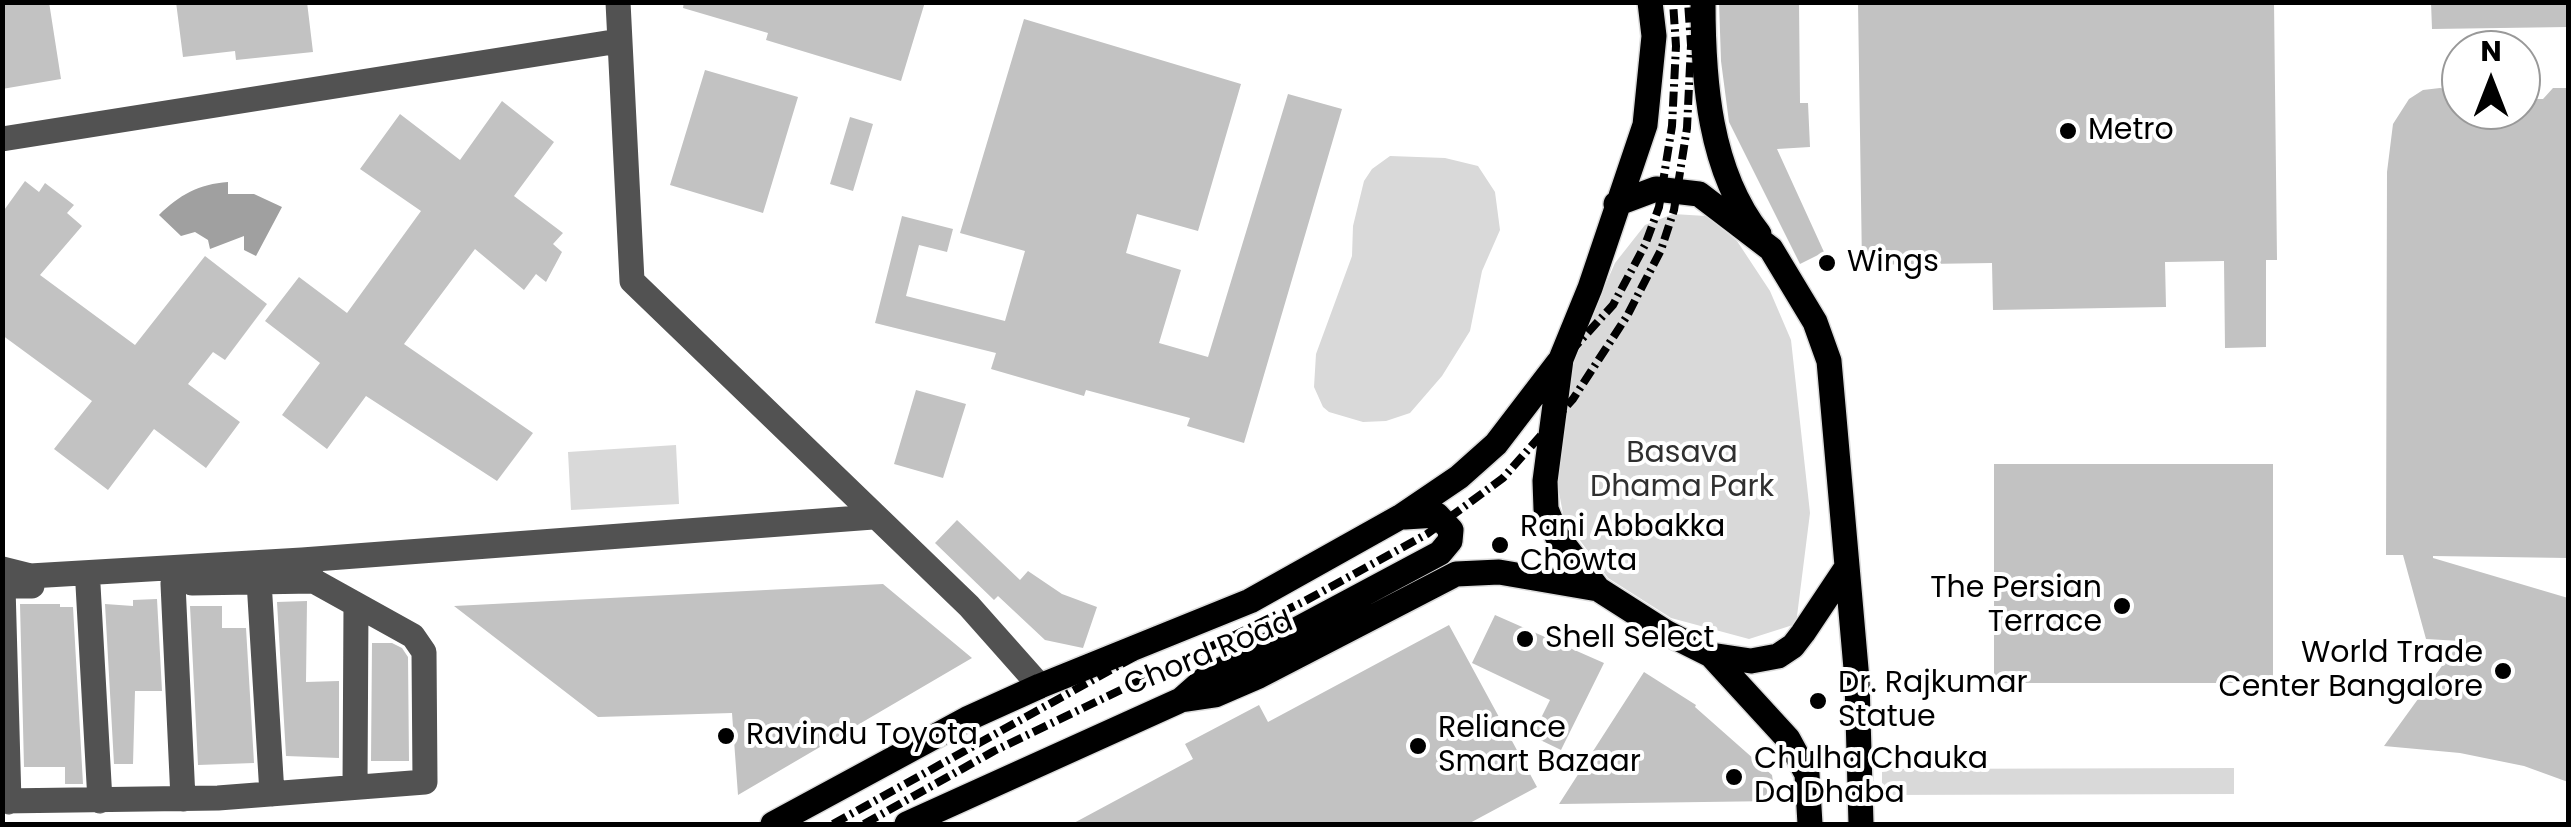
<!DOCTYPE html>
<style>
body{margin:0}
#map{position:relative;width:2571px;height:827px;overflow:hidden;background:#fff;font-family:Poppins,sans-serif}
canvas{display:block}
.frame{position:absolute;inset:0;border:5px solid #000;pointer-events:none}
.north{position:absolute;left:2441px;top:30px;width:100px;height:100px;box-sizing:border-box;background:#fff;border:2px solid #999;border-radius:50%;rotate:0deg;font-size:28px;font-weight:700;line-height:40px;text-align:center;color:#000}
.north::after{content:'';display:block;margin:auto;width:35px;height:45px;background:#000;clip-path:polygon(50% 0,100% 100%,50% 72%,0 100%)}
</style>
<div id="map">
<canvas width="2571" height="827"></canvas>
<div class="frame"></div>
<div class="north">N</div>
</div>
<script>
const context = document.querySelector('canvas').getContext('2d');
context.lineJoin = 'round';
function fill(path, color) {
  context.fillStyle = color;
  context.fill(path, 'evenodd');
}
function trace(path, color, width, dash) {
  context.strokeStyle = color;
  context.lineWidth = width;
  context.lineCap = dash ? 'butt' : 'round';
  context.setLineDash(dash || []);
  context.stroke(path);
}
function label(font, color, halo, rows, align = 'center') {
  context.font = font + ' Poppins,sans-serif';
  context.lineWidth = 8;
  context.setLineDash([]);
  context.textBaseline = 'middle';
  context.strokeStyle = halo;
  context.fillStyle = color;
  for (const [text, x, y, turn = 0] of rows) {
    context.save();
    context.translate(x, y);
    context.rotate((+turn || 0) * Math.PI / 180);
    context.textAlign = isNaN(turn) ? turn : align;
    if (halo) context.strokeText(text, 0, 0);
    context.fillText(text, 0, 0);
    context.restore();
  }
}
fill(new Path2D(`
 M1390,156L1445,158L1478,166L1495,192L1500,230L1482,271L1470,331L1442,376L1410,413L1386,421L1363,422L1329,412L1323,407L1314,387L1316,354L1352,256L1353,226L1364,181L1372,169Z
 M1673,214L1706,216L1737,241L1770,291L1791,340L1810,513L1796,624L1749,639L1671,618L1608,578L1564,519L1558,487L1572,360L1615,263L1645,225Z
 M676,445L679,504L571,510L568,452Z
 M2234,768V794L1882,795V769Z`), '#d9d9d9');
fill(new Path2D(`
 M228,182V194H254L282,207L256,256L244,250V236L210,249L208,240L195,232L181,236L159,215C179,195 199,184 228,182Z`), '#a0a0a0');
fill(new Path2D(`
 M2,2H49L61,79L2,89Z
 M176,2H307L313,52L236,60L235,51L183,57Z
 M684,2H925L901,81L766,40L768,33L683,8Z
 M1719,2H1799L1800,103H1808L1810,147L1777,149L1824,252L1800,264L1729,122L1721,61Z
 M1858,2H2274L2277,260H2266V347L2225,348L2224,261L2165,262L2166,307L1993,310L1992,263L1862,265Z
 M2431,2H2568V27L2432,29Z
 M1024,19L1241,84L1198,231L1137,214L1126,253L1181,270L1159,343L1208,357L1288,94L1342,109L1244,443L1187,426L1190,418L1086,390L1084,396L991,369L996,353L875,323L902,216L953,229L947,252L919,245L906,296L1005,321L1025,251L960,233Z
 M705,70L798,97L763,213L670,185Z
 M2440,88L2461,92V110H2521V99H2543L2553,88H2568V558L2433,556V558L2568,598V782L2524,766L2460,753L2384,746L2460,641L2426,639L2403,555H2386L2387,172L2393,124L2409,99L2423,90Z
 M502,101L554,142L514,196L563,233L553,244L562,252L546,282L536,274L524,290L475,249L404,344L533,433L497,481L366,396L327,449L282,415L320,363L265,321L299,277L347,313L421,211L360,169L400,114L460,160Z
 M850,117L873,124L853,191L830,184Z
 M25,181L39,192L45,183L74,205L67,213L82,226L40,275L135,345L205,256L267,304L225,360L213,352L188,384L240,422L206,468L154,429L108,490L54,449L92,401L2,335V213Z
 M916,390L966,404L943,478L894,464Z
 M1994,464H2273V683H1994Z
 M957,520L1020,580L1028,571L1062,594L1097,607L1083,648L1045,640L998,596L994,600L935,543Z
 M883,584L972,658L738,795L732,713L598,717L454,606Z
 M157,599L162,691H135L133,764H114L105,604L133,606V600Z
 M307,601L306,682L339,681V758L286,756L277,602Z
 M20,604H60V607H73L83,784H65V767H24Z
 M190,606H222V628H246L254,763L198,765Z
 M1495,615L1604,663L1561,750L1532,736L1550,700L1472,663Z
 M1449,625L1537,787L1468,824H1072L1193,759L1185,744L1259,705L1268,722Z
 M372,643H392L402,648L408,657L409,761H371Z
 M1644,672L1696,705L1695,707L1772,775L1776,801L1559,804Z`), '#c2c2c2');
const major = new Path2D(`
 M1650,2L1654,36L1645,125L1590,288L1561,359L1545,481L1546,509L1557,536L1598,589L1667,633L1711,655L1751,661L1778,656L1793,646L1803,633L1847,567
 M1703,2C1703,80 1709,170 1759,234
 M1616,204L1656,189L1699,194L1771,249L1815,322L1829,361L1833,406L1857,680L1861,824
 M1711,655L1788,739L1807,774L1810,824
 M1181,700L1206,678L1440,553L1450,541L1451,530L1437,515L1405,517
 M773,824L967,719L1040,686L1250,601L1400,517L1459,477L1496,444L1558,363
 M907,824L1181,700L1215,695L1259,676L1456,574L1499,572L1598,589`);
trace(major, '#dbdbdb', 28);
trace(new Path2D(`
 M618,2L632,281L969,606L1040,686
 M2,139L619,41
 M2,569L30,576L302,560L873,517
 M259,581L272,794
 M192,583L314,581
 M173,584L183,799
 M88,585L100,801
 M355,787L356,605
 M2,801L218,798L425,782L424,652L413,636L314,581L302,560
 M9,802L3,586H32`), '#525252', 25);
trace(major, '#000', 25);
trace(new Path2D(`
 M833,824L1408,505L1479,452L1613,305L1645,245L1659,207L1672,126L1676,46L1673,2
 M864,824L994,751L1303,602L1427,534L1503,478L1573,399L1627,316L1661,250L1674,210L1687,128L1691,45L1688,2`), '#000', 8, [15, 5, 2.5, 5]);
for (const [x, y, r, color] of [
 [2068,131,10,"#000"],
 [1827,263,10,"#000"],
 [1500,545,10,"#000"],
 [2122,606,10,"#000"],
 [1525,639,10,"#000"],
 [2503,671,10,"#000"],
 [1818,701,10,"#000"],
 [726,736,10,"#000"],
 [1418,746,10,"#000"],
 [1734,777,10,"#000"]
]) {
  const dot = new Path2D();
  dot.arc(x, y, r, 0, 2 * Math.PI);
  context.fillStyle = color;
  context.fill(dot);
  trace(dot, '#fff', 4);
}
label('30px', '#000', '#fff', [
 ["Metro",2088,131],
 ["Wings",1847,263],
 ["Rani Abbakka",1520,528],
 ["Chowta",1520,562],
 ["The Persian",2102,589,"right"],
 ["Terrace",2102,623,"right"],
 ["Shell Select",1545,639],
 ["World Trade",2483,654,"right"],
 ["Center Bangalore",2483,688,"right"],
 ["Dr. Rajkumar",1838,684],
 ["Statue",1838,718],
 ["Reliance",1438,729],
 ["Smart Bazaar",1438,763],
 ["Ravindu Toyota",746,736],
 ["Chulha Chauka",1754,760],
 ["Da Dhaba",1754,794]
], 'left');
label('30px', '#303030', '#fff', [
 ["Basava",1682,454],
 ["Dhama Park",1682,488]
]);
label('30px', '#000', '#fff', [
 ["Chord Road",1209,655,-22]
]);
</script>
